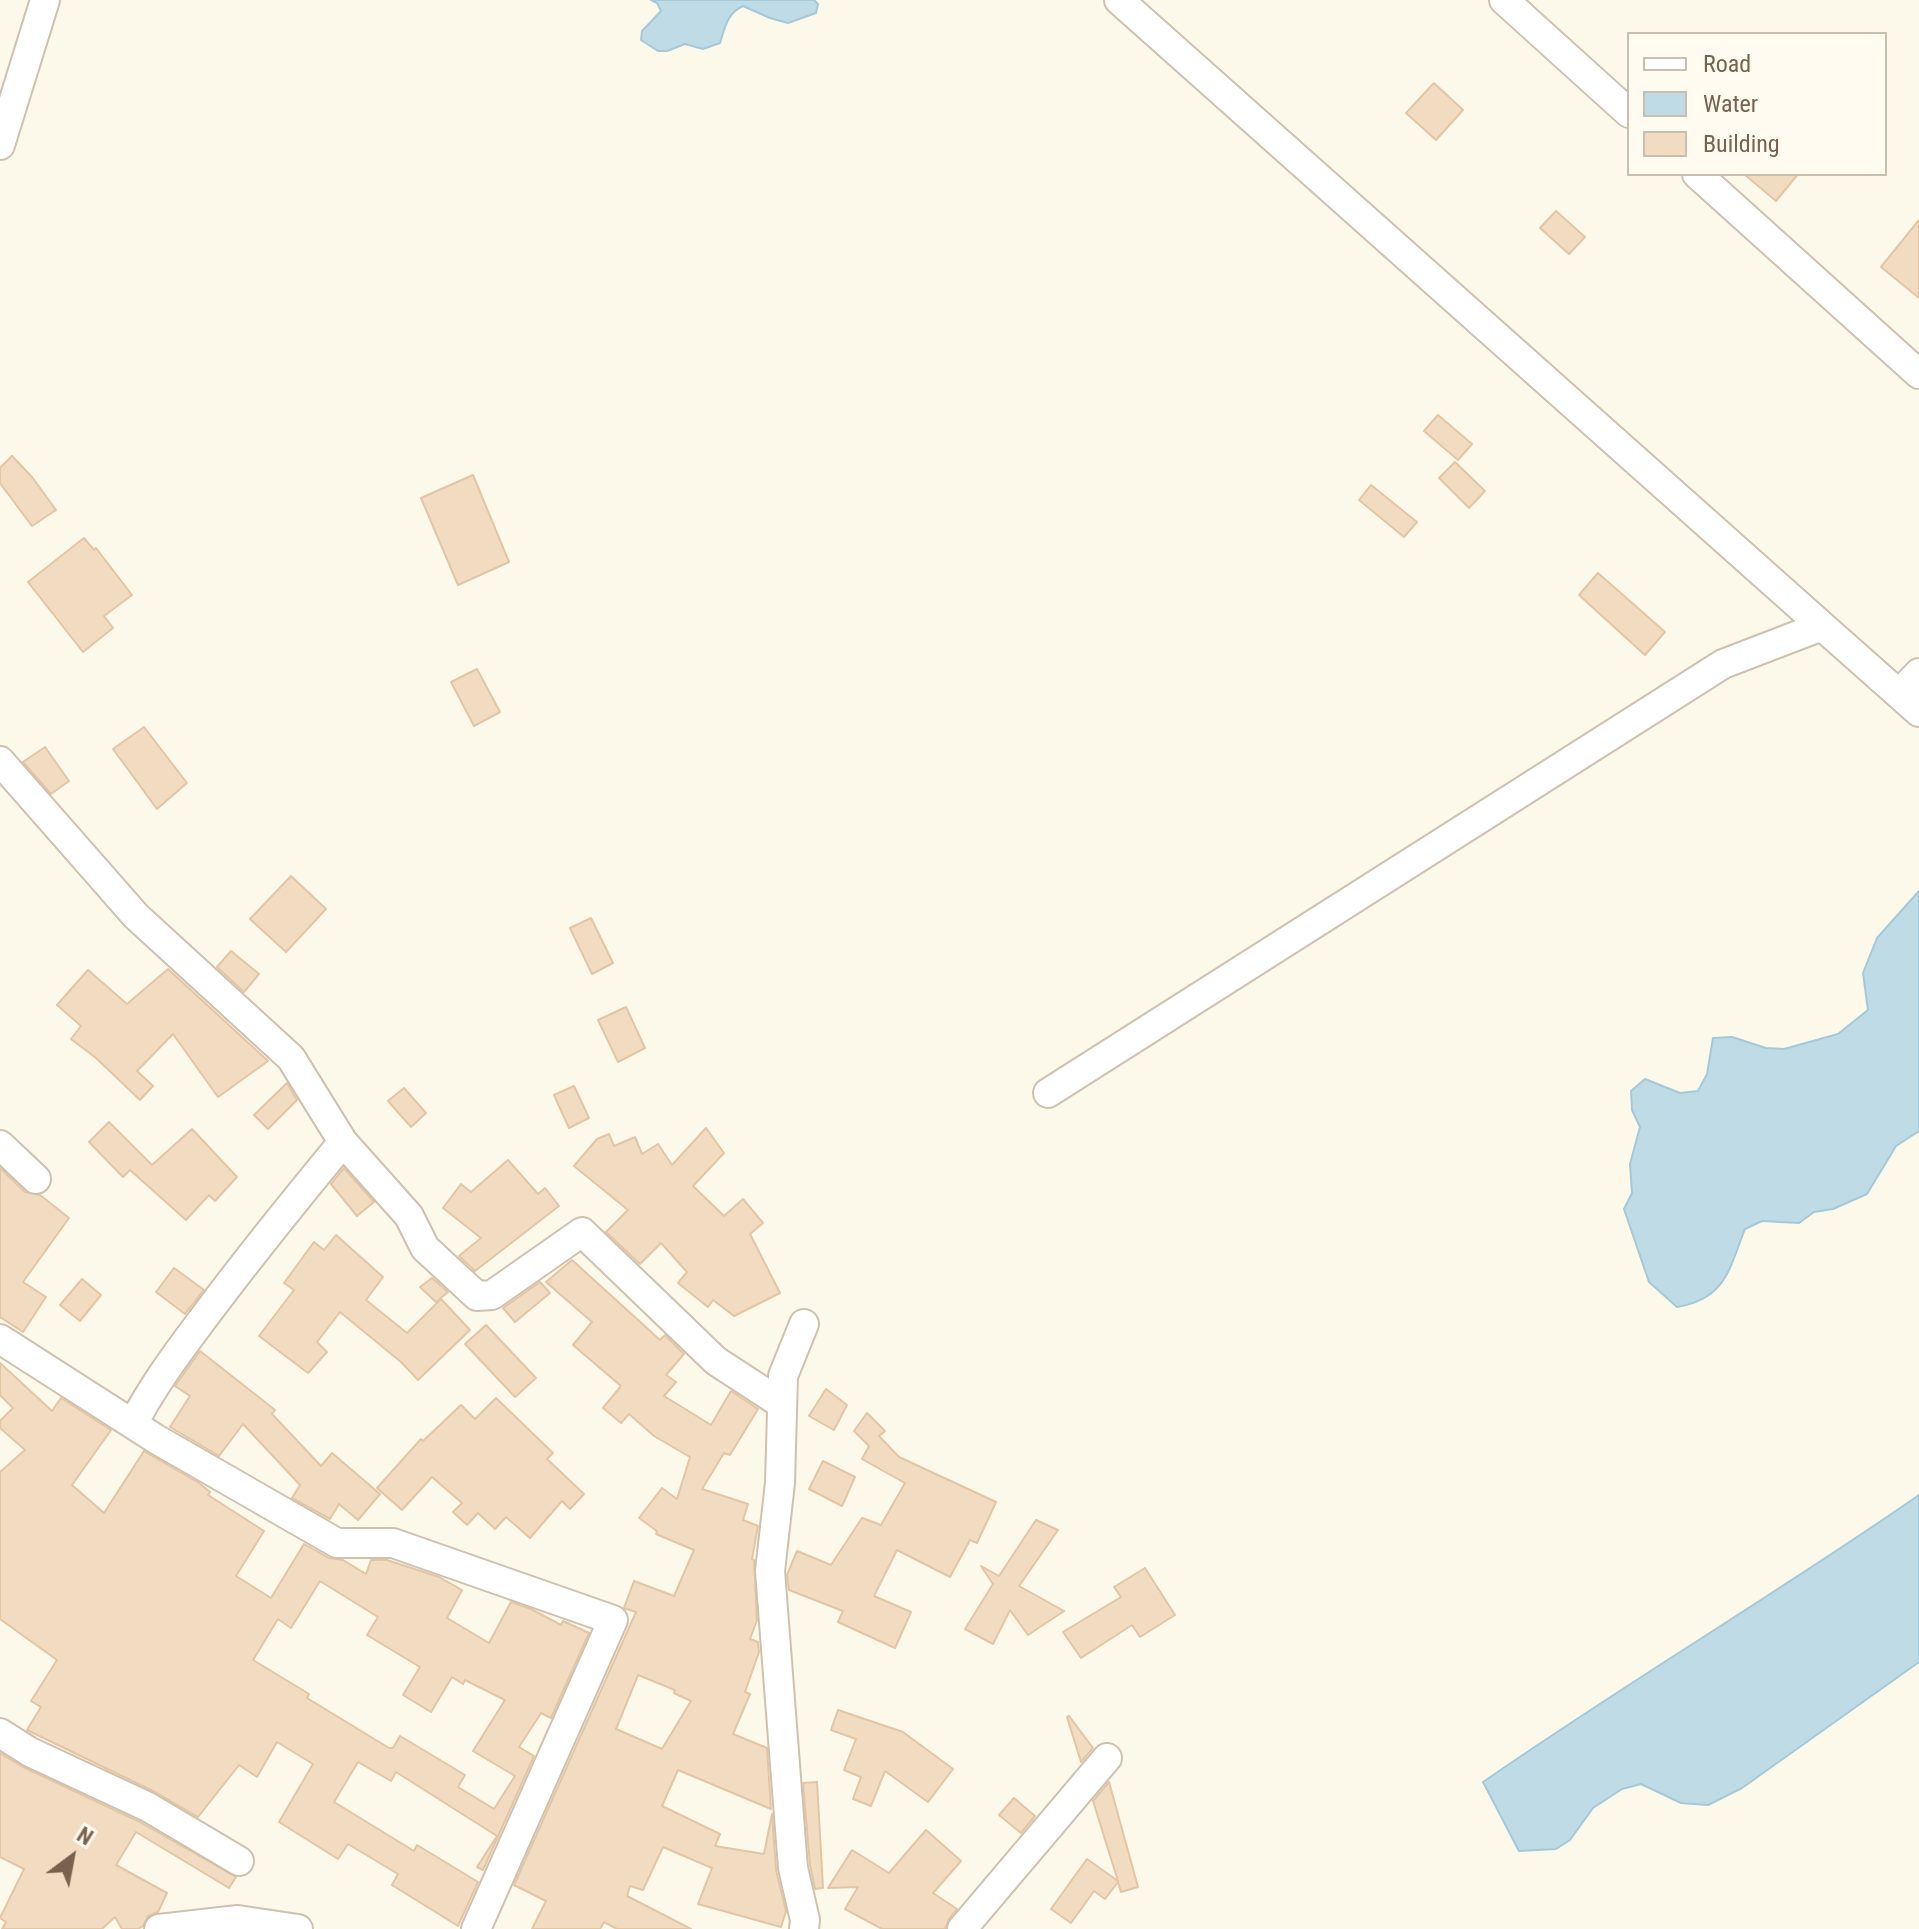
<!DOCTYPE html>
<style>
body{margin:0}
#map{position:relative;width:1919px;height:1929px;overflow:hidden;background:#fcf8ea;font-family:"Roboto Condensed",sans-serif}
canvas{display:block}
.legend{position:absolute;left:1627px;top:32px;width:260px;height:144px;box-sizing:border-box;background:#fffbf1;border:2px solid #c9beaf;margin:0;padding:10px 14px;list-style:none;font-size:24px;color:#78624d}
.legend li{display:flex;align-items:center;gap:16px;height:40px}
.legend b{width:40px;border:2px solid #c9beaf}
.north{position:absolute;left:32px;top:1817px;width:80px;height:80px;-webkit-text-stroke:6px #fffbf1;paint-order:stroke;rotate:32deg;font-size:22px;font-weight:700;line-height:32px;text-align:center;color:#78624d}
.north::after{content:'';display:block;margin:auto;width:28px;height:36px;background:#78624d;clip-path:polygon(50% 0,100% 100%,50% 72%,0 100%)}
</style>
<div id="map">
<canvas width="1919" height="1929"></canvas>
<ul class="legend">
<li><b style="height:10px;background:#fff"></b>Road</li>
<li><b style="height:22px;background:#bedbe6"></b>Water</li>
<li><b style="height:22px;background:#f1dcc2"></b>Building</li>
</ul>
<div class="north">N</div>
</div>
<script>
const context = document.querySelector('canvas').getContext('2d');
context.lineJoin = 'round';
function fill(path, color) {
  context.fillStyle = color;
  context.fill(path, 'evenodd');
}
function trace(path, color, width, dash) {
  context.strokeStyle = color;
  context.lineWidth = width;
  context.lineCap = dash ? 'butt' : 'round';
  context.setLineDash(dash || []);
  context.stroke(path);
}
const water = new Path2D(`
 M651,0H814L818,4L816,13L788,23L770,18L743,6C727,13 725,28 720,43L703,49L685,44L667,51H658L641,40L642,31L661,11L657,3Z
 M1919,891V1131L1896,1146L1867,1194L1833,1209L1814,1212L1799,1223L1762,1221L1745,1229C1729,1269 1726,1299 1677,1307L1649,1282L1624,1209L1632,1193L1630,1164L1640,1127L1632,1110L1631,1091L1645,1079L1680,1093L1698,1091L1707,1074L1713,1038L1732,1037L1766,1048L1784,1049L1838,1034L1868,1010L1863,973L1877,938Z
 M1919,1495V1662L1742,1788L1708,1805L1681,1803L1641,1784L1622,1789L1593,1808L1570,1840L1556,1849L1519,1851L1483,1782C1626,1683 1776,1594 1919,1495Z`);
fill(water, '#bedbe6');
trace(water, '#a5c9d8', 2);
const building = new Path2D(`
 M1434,83L1463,110L1436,140L1406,113Z
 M1744,174H1798L1776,201Z
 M1556,211L1585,237L1569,254L1540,228Z
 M1919,220V298L1881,267Z
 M1438,415L1472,444L1458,460L1424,431Z
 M12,456L32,477L56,510L32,526L0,483V468Z
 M1455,462L1485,491L1469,508L1439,478Z
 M473,475L509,562L458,585L421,498Z
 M1371,485L1417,522L1404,537L1359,500Z
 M84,538L94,550L96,548L132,595L104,616L113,628L83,652L28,582Z
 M1598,573L1665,632L1645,655L1579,595Z
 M477,669L500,712L474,726L451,682Z
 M144,727L187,783L157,809L113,749Z
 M45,747L69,781L51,794L23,762Z
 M291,876L326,909L286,952L250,919Z
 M591,918L613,963L592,974L570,928Z
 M231,951L259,974L244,992L217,967Z
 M168,969L268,1061L218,1097L173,1034L137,1071L153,1086L140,1100L96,1058L71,1039L81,1026L57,1005L88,970L127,1004Z
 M626,1007L645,1048L618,1062L598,1020Z
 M287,1083L297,1100L268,1129L254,1115Z
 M574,1086L589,1118L569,1128L554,1095Z
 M404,1088L426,1113L411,1127L388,1101Z
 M109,1122L152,1165L192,1129L237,1177L215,1201L209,1195L186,1220L130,1170L123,1177L89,1142Z
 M706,1128L724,1153L693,1186L724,1216L743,1199L763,1223L750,1234L780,1293L734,1316L713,1300L708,1307L678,1283L687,1272L661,1243L640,1264L606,1232L628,1210L574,1166L597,1139L609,1134L614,1146L635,1137L642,1154L658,1144L672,1165Z
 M508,1160L538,1194L545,1188L559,1206L475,1271L459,1256L481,1238L443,1208L461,1184L471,1192Z
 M0,1168L25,1192L40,1195L69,1218L23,1282L46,1297L23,1332L0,1317Z
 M344,1168L374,1202L357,1216L331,1184Z
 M336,1235L383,1277L366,1300L407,1333L441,1299L470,1330L418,1380L401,1362L340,1312L317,1342L327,1352L308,1373L259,1336L294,1290L284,1283L314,1242L324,1250Z
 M572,1260L660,1340L665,1335L684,1354L666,1375L676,1382L664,1396L711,1425L731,1391L758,1409L730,1455L724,1453L702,1489L748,1504L743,1520L758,1526L752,1559L754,1560L757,1620L750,1639L758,1642L759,1652L745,1692L750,1694L733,1734L767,1748L771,1809L678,1770L662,1806L720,1834L715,1846L764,1854L772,1814L776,1870L786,1911L781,1927L698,1904L712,1868L663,1847L643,1890L630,1886L627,1896L691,1929H617L604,1922L600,1929H532L546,1901L514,1885L636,1612L624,1608L634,1581L674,1596L694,1550L656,1534L657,1531L639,1518L662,1488L677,1499L690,1457L654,1436L629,1414L621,1423L603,1408L621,1386L573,1345L592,1322L546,1282ZM638,1675L675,1690L674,1693L691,1701L662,1749L616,1729Z
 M174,1268L204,1290L185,1314L156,1292Z
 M432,1278L448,1292L436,1302L420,1287Z
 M82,1279L101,1295L80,1321L60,1305Z
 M540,1282L550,1293L515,1322L503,1308Z
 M486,1325L536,1378L515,1397L465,1344Z
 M200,1351L275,1410L272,1414L321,1466L332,1453L380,1494L358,1520L339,1504L330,1519L292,1498L300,1485L243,1424L219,1456L170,1427L190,1396L175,1386Z
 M0,1363L52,1411L61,1398L111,1430L72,1485L104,1513L144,1451L199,1483L210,1492L208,1495L264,1531L236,1576L271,1598L304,1544L329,1558L343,1560L366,1574L371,1560H387L439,1577L462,1590L447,1618L489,1643L511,1602L531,1609L561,1625L563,1621L589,1633L551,1718L541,1713L519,1747L534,1756L483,1870L477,1867L497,1836L396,1772L391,1781L358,1762L334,1802L414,1851L417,1845L478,1882L458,1926L392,1885L398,1874L348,1844L338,1859L279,1822L313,1764L277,1742L257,1777L239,1765L198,1817L155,1792L27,1730L41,1707L31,1701L57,1660L0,1619V1472L25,1450L0,1428V1421L13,1408L0,1395ZM320,1581L378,1617L367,1635L420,1667L403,1695L431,1712L452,1677L463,1684L465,1680L505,1700L473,1751L515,1776L494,1809L458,1787L465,1775L400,1736L393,1748H389L307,1698L309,1694L253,1660L278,1619L291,1628Z
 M826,1389L847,1405L834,1430L809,1416Z
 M496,1398L553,1453L547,1459L584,1494L570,1509L562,1501L530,1538L506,1517L495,1529L478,1513L467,1525L453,1512L462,1503L432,1477L402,1510L377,1488L421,1439L423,1441L461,1405L475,1419Z
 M867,1413L885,1431L879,1436L899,1457L996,1502L977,1543L970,1540L950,1577L897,1550L874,1596L911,1612L895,1648L838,1622L843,1611L789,1590L787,1575L797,1551L831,1565L862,1518L881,1525L905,1483L862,1459L869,1446L854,1431Z
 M823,1461L855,1477L842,1506L809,1489Z
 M1036,1520L1058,1530L1019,1586L1064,1611L1028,1635L1010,1610L993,1644L965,1629L993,1584L981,1566L999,1576Z
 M1145,1568L1175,1615L1140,1637L1132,1625L1081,1658L1063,1632L1121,1597L1114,1587Z
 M838,1710L903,1732L953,1769L928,1802L885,1771L871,1806L853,1799L861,1777L844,1770L856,1739L831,1730Z
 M1069,1716L1093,1748L1081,1762L1067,1717Z
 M0,1753L23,1767L140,1822L236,1877L229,1888L136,1832L116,1865L167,1893L158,1912L148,1916L143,1926L138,1929H122L115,1917L102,1929H2L6,1922L0,1918L24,1869L0,1857Z
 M817,1782L823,1888L815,1889L810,1865L803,1783Z
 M1109,1782L1138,1887L1121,1892L1118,1882L1105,1899L1094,1891L1071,1923L1051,1909L1087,1859L1118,1881L1093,1801Z
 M1014,1798L1035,1816L1021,1833L999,1815Z
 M926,1830L961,1861L933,1893L957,1909L949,1919L945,1929H882L845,1909L858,1887L828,1888L852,1850L889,1873Z`);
fill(building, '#f1dcc2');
trace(building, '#e4c5a3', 2);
const minor = new Path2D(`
 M1119,0L1822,626
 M1504,0L1629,113
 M0,145L45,0
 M1697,174L1919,374
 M1899,694L1919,673
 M0,761L136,916L291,1058L343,1142L409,1216L425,1248L477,1296L492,1295L582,1232L716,1361L782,1404
 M1048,1093L1723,664L1822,626L1919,712
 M0,1145L36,1179
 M0,1339L156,1439L337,1543H393L613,1620L476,1929
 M133,1424C153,1385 179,1351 205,1316C249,1257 296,1199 343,1142
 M0,1733L30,1752L148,1807L239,1861
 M159,1929L238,1920L298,1929
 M804,1929L805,1920L793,1868L770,1571L780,1483L783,1376L804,1324
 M962,1929L1107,1758`);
trace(minor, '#cfc1af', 32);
trace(minor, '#fff', 28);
</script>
